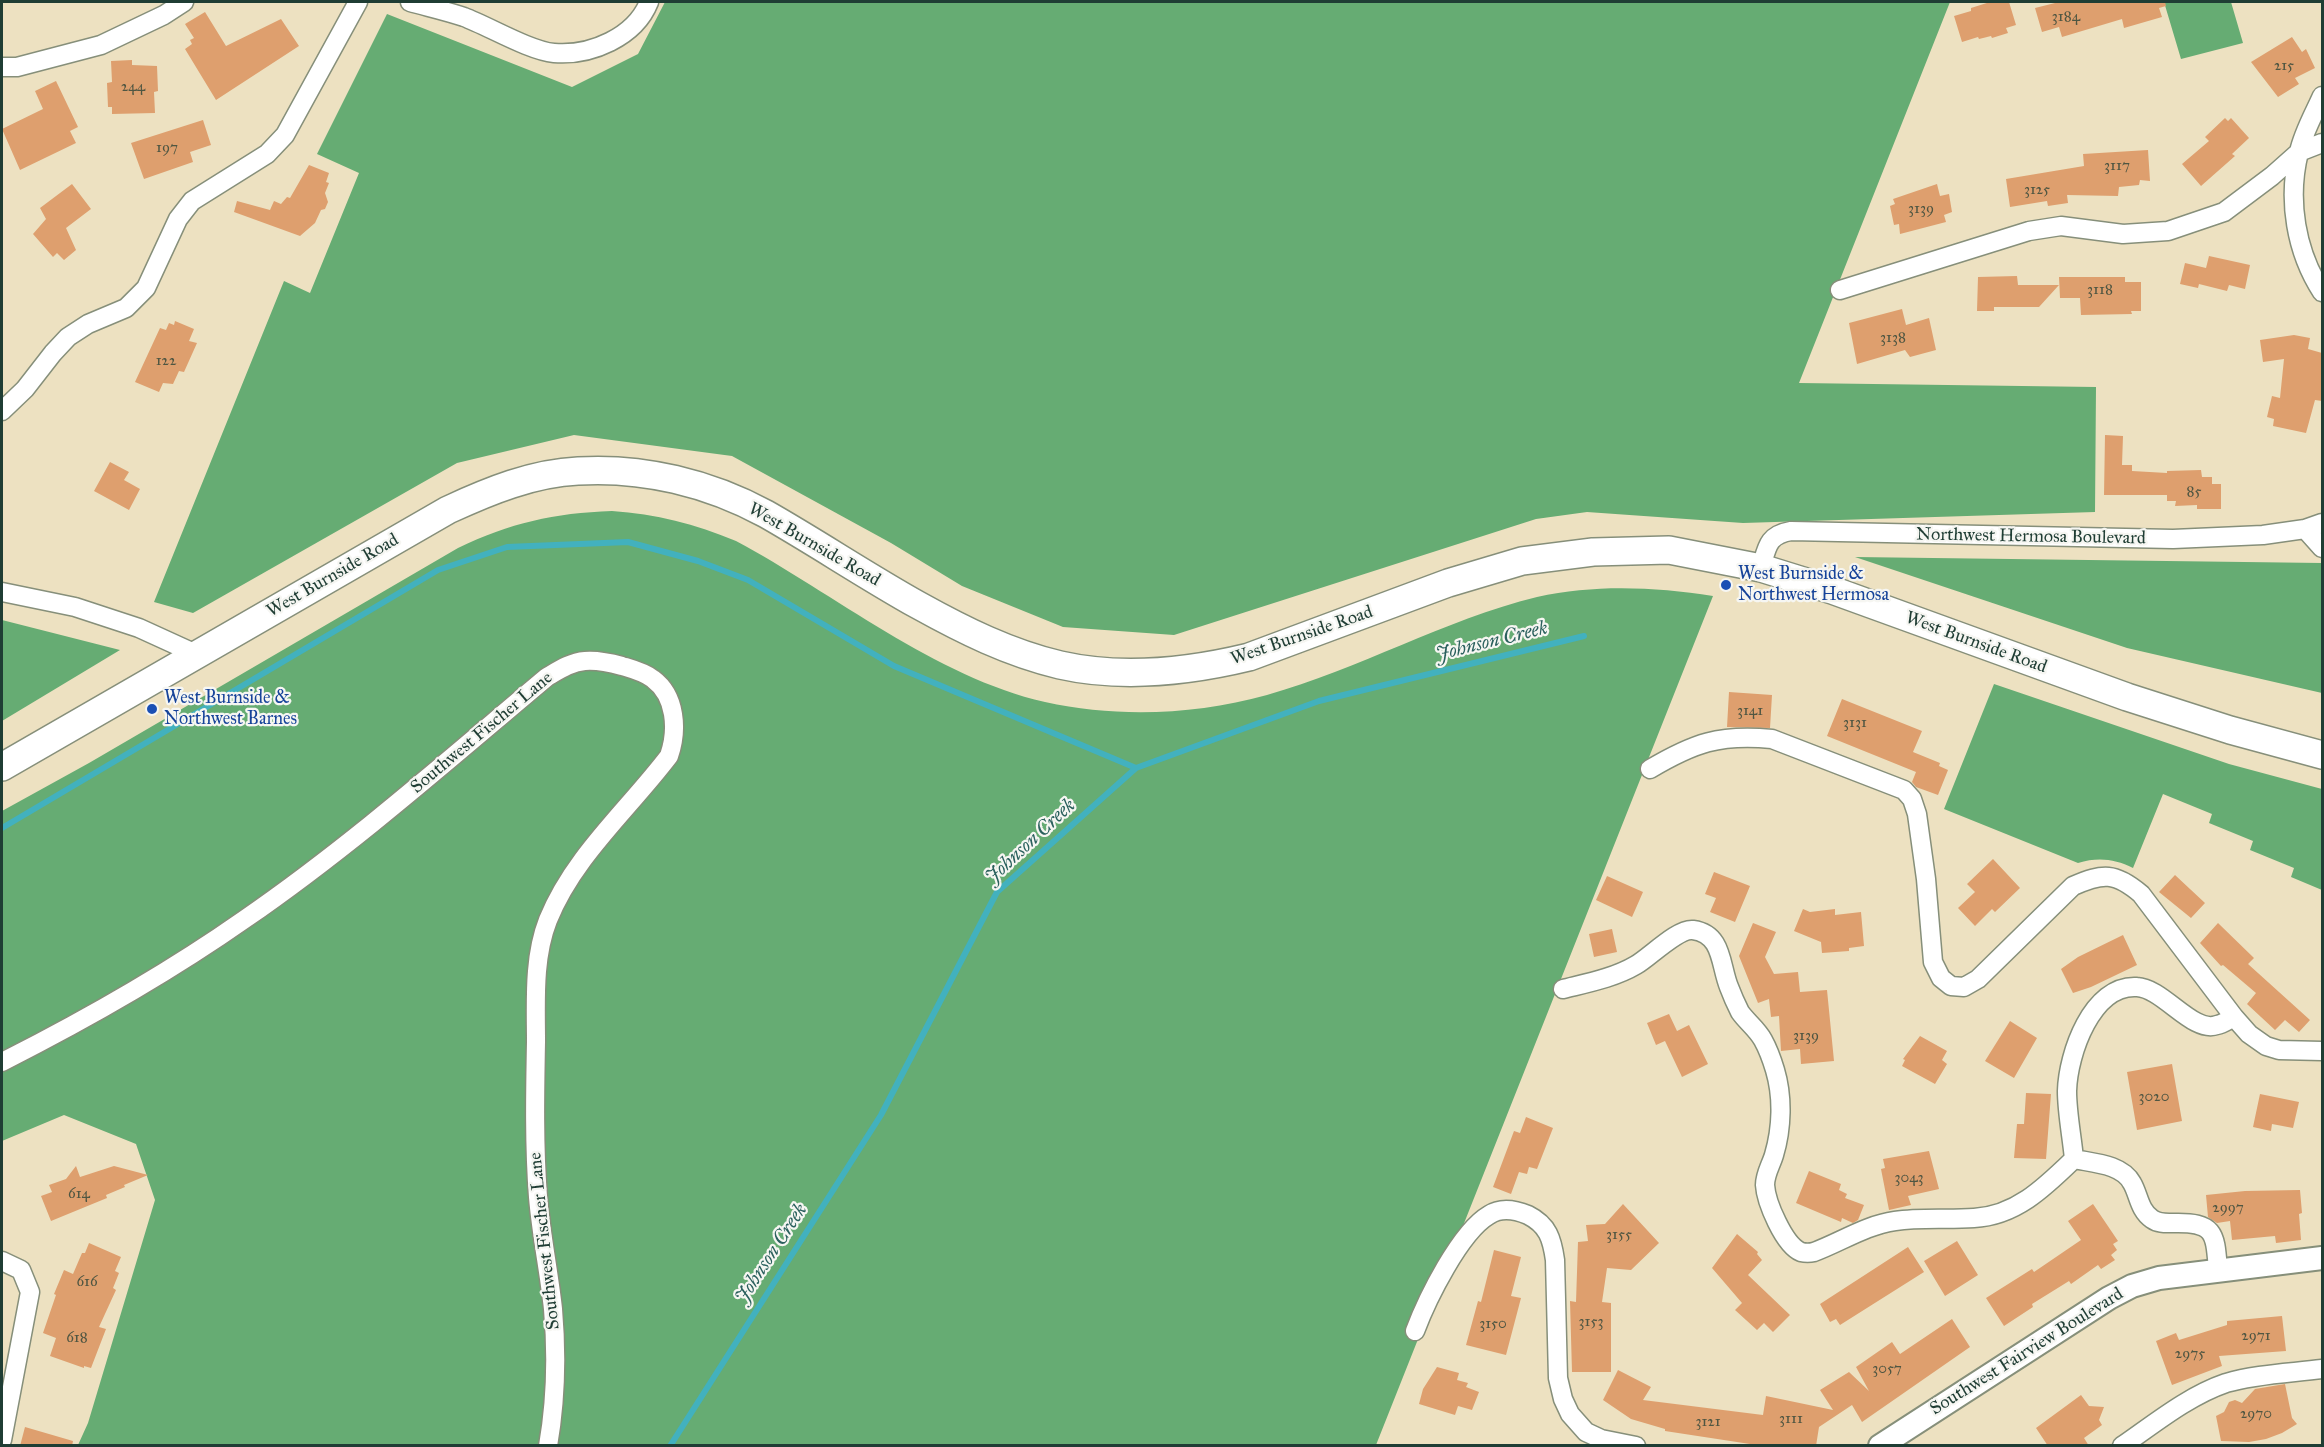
<!DOCTYPE html>
<style>
body{margin:0}
#map{position:relative;width:2324px;height:1447px;overflow:hidden;background:#ede1c1;font-family:"IM FELL Great Primer",serif}
canvas{display:block}
.frame{position:absolute;inset:0;border:3px solid #1f3d34;pointer-events:none}
</style>
<div id="map">
<canvas width="2324" height="1447"></canvas>
<div class="frame"></div>
</div>
<script>
const context = document.querySelector('canvas').getContext('2d');
context.lineJoin = 'round';
function fill(path, color) {
  context.fillStyle = color;
  context.fill(path, 'evenodd');
}
function trace(path, color, width, dash) {
  context.strokeStyle = color;
  context.lineWidth = width;
  context.lineCap = dash ? 'butt' : 'round';
  context.setLineDash(dash || []);
  context.stroke(path);
}
function label(font, color, halo, rows, align = 'center') {
  context.font = font + ' "IM FELL Great Primer",serif';
  context.lineWidth = 4.5;
  context.setLineDash([]);
  context.textBaseline = 'middle';
  context.strokeStyle = halo;
  context.fillStyle = color;
  for (const [text, x, y, turn = 0] of rows) {
    context.save();
    context.translate(x, y);
    context.rotate((+turn || 0) * Math.PI / 180);
    context.textAlign = isNaN(turn) ? turn : align;
    if (halo) context.strokeText(text, 0, 0);
    context.fillText(text, 0, 0);
    context.restore();
  }
}
fill(new Path2D(`
 M665,2H1950L1799,383L2096,387L2095,512L1743,523L1587,512L1536,519L1174,635L1063,627L962,586L891,543L732,456L574,435L457,463L193,613L154,602L284,281L310,293L359,173L317,154L387,14L572,87L638,54Z
 M2164,2H2231L2243,43L2181,59Z
 M612,511C656,514 695,524 736,541C835,594 935,677 1045,702C1118,718 1194,715 1267,695C1359,669 1444,620 1537,597C1596,584 1655,587 1713,596L1376,1445H78L88,1423L155,1200L136,1144L64,1115L2,1141V811L89,763L458,548C510,523 554,513 612,511Z
 M1855,557L2322,563V693L2127,648Z
 M2,620L120,650L2,721Z
 M1994,684L2229,764L2322,789V890L2291,877L2294,868L2250,850L2253,841L2209,823L2212,814L2163,794L2133,868C2115,859 2098,857 2078,863L1944,809Z`), '#66ac73');
trace(new Path2D(`
 M2,828L438,570L507,547L628,542L698,561L748,580L894,666L1136,768
 M670,1446L881,1115L997,892L1136,768L1319,701L1584,636`), '#42b1be', 6);
fill(new Path2D(`
 M1990,2H2009L2016,25L2006,28L2008,33L1992,38L1991,36L1979,39L1978,37L1962,42L1954,16L1971,11V8Z
 M2059,2H2165L2166,6L2159,8L2162,17L2124,28L2122,19L2062,37L2059,27L2042,32L2035,8Z
 M205,12L226,46L281,19L299,46L216,100L185,49L192,44L190,40L194,38L185,24Z
 M2292,37L2302,52L2306,49L2315,68L2295,78L2299,84L2278,97L2251,62Z
 M132,60V65L157,66L158,91L154,92L155,113L112,114V107H108L107,83L112,82L111,61Z
 M56,81L78,127L70,131L76,143L20,170L2,129L43,109L35,91Z
 M2225,118L2228,121L2231,118L2249,138L2232,154L2235,156L2201,186L2182,164L2209,141L2205,137Z
 M203,120L211,145L190,152L193,162L144,179L131,143Z
 M2148,150L2150,181L2140,180L2139,185L2119,187L2118,196L2067,195L2068,203L2048,206L2047,201L2010,207L2006,179L2084,166L2083,154Z
 M309,165L329,173L326,182L329,183L325,193L328,202L325,209L321,210L315,223L300,236L234,212L237,201L270,210L274,201L281,204L287,197L290,198Z
 M72,184L91,209L66,228L76,250L64,260L57,253L53,257L33,234L46,219L40,208Z
 M1937,184L1940,196L1949,194L1952,212L1944,215L1946,222L1900,234L1899,224L1894,225L1890,206L1895,204L1893,199Z
 M2209,256L2250,265L2245,289L2229,285L2227,291L2199,284L2198,288L2180,284L2185,263L2206,268Z
 M2017,276L2018,285H2059L2039,307H1994V311H1977L1978,277Z
 M2059,277H2125V282H2141V311H2131L2132,314L2081,315L2080,298H2060Z
 M1902,309L1906,325L1929,318L1936,350L1910,357L1905,350L1857,364L1849,323Z
 M175,321L194,329L189,341L197,343L184,372L179,371L173,384L163,383L159,392L135,382L160,328L166,330L169,323L174,325Z
 M2294,335L2310,338L2308,349L2322,353V401L2315,400L2306,433L2273,426L2274,419L2267,417L2272,396L2280,398L2284,359L2263,362L2260,340Z
 M2105,435L2123,436L2122,465H2132V471L2167,473V471L2201,470L2202,477H2212V484H2221V509H2197V505L2175,506L2176,501H2167V495H2104Z
 M110,462L129,472L124,480L140,489L129,510L94,491Z
 M1729,692L1772,695L1770,728L1727,727Z
 M1842,699L1922,731L1913,752L1940,763L1939,766L1948,770L1938,795L1916,787L1912,782L1916,772L1827,736Z
 M1993,859L2020,888L1995,912L1992,909L1975,926L1958,908L1975,892L1967,884Z
 M1714,872L1750,886L1735,922L1710,912L1716,898L1705,894Z
 M2175,875L2205,903L2191,918L2159,892Z
 M1607,876L1643,892L1632,917L1596,900Z
 M1803,909L1810,912L1835,909V915L1861,912L1864,946L1849,948V951L1822,953L1821,942L1794,931Z
 M1753,923L1776,932L1765,957L1774,974L1798,972L1800,992L1827,990L1834,1061L1801,1064L1800,1049L1781,1051L1779,1016L1771,1017L1769,999L1758,1003L1739,956Z
 M2218,923L2254,958L2248,964L2310,1020L2299,1032L2285,1020L2275,1030L2247,1004L2256,993L2223,965L2221,966L2200,943Z
 M1612,929L1617,952L1594,957L1589,934Z
 M2123,935L2137,965L2091,987L2073,993L2061,969L2078,957Z
 M1669,1014L1677,1031L1689,1025L1708,1064L1682,1077L1665,1041L1656,1045L1647,1023Z
 M2010,1021L2037,1038L2014,1078L1985,1061Z
 M1920,1036L1947,1051L1942,1060L1947,1064L1935,1084L1902,1066L1905,1060L1903,1059Z
 M2172,1064L2182,1121L2137,1130L2127,1072Z
 M2026,1093L2051,1094L2046,1159L2014,1158L2017,1124H2024Z
 M2260,1094L2299,1102L2293,1128L2272,1124L2271,1131L2253,1127Z
 M1526,1117L1553,1128L1537,1169L1529,1167L1527,1174L1519,1172L1511,1194L1493,1187L1514,1131L1520,1133Z
 M1929,1151L1939,1189L1908,1196L1911,1205L1889,1210L1881,1169L1885,1168L1883,1159Z
 M76,1166L80,1177L114,1166L148,1175L124,1185L125,1187L106,1195L107,1198L51,1221L41,1196L52,1192L49,1185L66,1179Z
 M1809,1171L1841,1184L1839,1190L1847,1194L1845,1198L1864,1205L1858,1220L1853,1223L1842,1218L1841,1222L1796,1203Z
 M2300,1190L2302,1213L2299,1214L2301,1240L2276,1243L2275,1236L2232,1240L2230,1221L2217,1223L2208,1217L2206,1195L2245,1191Z
 M1623,1204L1659,1243L1631,1270L1607,1268L1602,1302L1611,1303V1372H1572L1570,1301L1576,1302L1578,1242L1588,1241L1586,1225L1605,1224Z
 M2093,1204L2118,1241L2113,1244L2117,1250L2111,1255L2115,1260L2101,1269L2098,1265L2071,1284L2069,1281L2061,1286L2032,1304L2033,1307L2004,1326L1986,1298L2032,1269L2034,1272L2081,1240L2068,1221Z
 M1737,1234L1758,1252L1757,1254L1762,1260L1748,1275L1790,1315L1773,1332L1764,1323L1757,1330L1735,1310L1742,1303L1712,1268Z
 M1957,1241L1978,1275L1945,1296L1924,1261Z
 M89,1243L121,1257L115,1271L119,1273L113,1288L116,1290L99,1327L106,1329L91,1368L84,1366V1368L50,1356L56,1338L43,1333L56,1295L54,1294L64,1270L73,1274L82,1253H85Z
 M1908,1247L1924,1272L1840,1325L1836,1319L1830,1322L1820,1304Z
 M1494,1250L1521,1257L1511,1296L1521,1298L1506,1355L1466,1345L1478,1301L1481,1302Z
 M2282,1316L2286,1351L2219,1356L2222,1366L2172,1385L2156,1341L2176,1333L2179,1340L2227,1325V1321Z
 M1952,1319L1970,1347L1862,1422L1852,1405L1819,1427L1816,1446H1763L1665,1431V1429L1631,1419L1603,1400L1618,1370L1651,1387L1643,1400L1763,1415L1766,1396L1833,1410L1820,1390L1849,1372L1869,1391L1856,1367L1892,1342L1900,1354Z
 M1437,1367L1459,1373L1457,1380L1468,1383L1466,1387L1479,1392L1472,1410L1458,1406L1455,1415L1419,1404L1423,1389Z
 M2285,1384L2292,1418L2297,1424L2282,1433L2266,1439L2249,1442L2221,1441L2216,1416L2224,1412L2229,1402L2235,1400L2242,1403L2255,1389Z
 M2081,1395L2089,1406L2104,1407L2099,1420L2102,1425L2084,1438L2089,1446H2048L2036,1428Z
 M25,1427L73,1441L72,1446H20Z`), '#de9f6e');
const minor = new Path2D(`
 M410,2C428,7 446,11 464,17C488,26 530,51 554,53C591,56 635,37 649,2
 M2,67H17L101,45L164,15L184,2
 M2322,96C2314,114 2303,133 2299,152C2287,200 2296,252 2322,292
 M1840,290L2029,231L2061,226L2123,234L2168,231L2224,212L2272,176L2299,152L2322,143
 M2,411L25,389L53,353L68,337L88,324L126,308L146,288L178,219L192,201L267,154L285,135L358,2
 M2305,529L2322,548
 M1761,568C1767,548 1767,535 1791,531L2173,539L2263,535L2305,529L2322,523
 M2,592L75,607L139,628L196,654
 M1650,769C1694,743 1719,734 1772,739L1904,790L1912,799L1917,814L1926,879L1933,962L1941,978L1951,986L1964,987L1978,979L2073,886C2103,873 2115,872 2141,894L2234,1017L2249,1034L2266,1046L2279,1050L2322,1051
 M1563,989C1587,983 1614,978 1636,965C1650,957 1678,928 1693,930C1723,934 1720,965 1729,987C1732,995 1736,1004 1740,1012C1747,1022 1757,1029 1763,1040C1768,1049 1772,1060 1775,1070C1783,1097 1782,1128 1774,1155C1771,1165 1765,1174 1765,1185C1766,1202 1784,1245 1801,1252C1805,1253 1810,1253 1814,1252C1841,1242 1866,1225 1895,1221C1921,1217 1948,1220 1974,1218C2016,1216 2045,1187 2074,1159C2072,1137 2067,1113 2067,1091C2068,1054 2092,984 2137,987C2163,988 2193,1034 2217,1025C2223,1024 2228,1020 2234,1017
 M2,1062C85,1020 168,973 245,919C351,846 448,760 547,677C559,670 571,662 585,661C597,660 611,663 622,666C632,669 644,672 653,679C676,696 678,730 669,756C628,810 574,856 548,920C533,958 536,1002 536,1042C535,1093 534,1145 538,1197C541,1234 549,1272 553,1309C557,1355 556,1400 548,1446
 M2074,1159C2093,1163 2122,1164 2132,1183C2139,1195 2139,1210 2152,1219C2159,1224 2166,1223 2174,1223C2216,1222 2215,1234 2218,1270
 M2,1261L21,1270L30,1292L2,1440
 M1415,1331C1427,1299 1460,1232 1489,1215C1501,1207 1516,1210 1528,1215C1548,1225 1552,1239 1555,1260L1558,1378L1563,1399L1570,1414L1586,1432L1601,1439L1636,1446
 M2122,1446C2154,1424 2188,1396 2226,1383C2256,1374 2291,1373 2322,1369`);
const tertiary = new Path2D(`
 M1880,1446L2109,1298L2132,1286L2159,1278L2322,1258`);
const primary = new Path2D(`
 M2,767L448,510C489,491 533,473 578,471C643,467 709,483 766,514C817,543 866,576 918,605C963,630 1009,653 1060,665C1122,679 1187,672 1249,657L1448,583L1522,561L1593,552L1669,550L1761,568L1832,590L2127,697L2230,730L2322,755`);
trace(minor, '#868f7a', 21);
trace(tertiary, '#868f7a', 26);
trace(primary, '#868f7a', 30);
trace(minor, '#fff', 18);
trace(tertiary, '#fff', 22);
trace(primary, '#fff', 27);
for (const [x, y, r, color] of [
 [1726,585,6,"#1a4fb4"],
 [152,709,6,"#1a4fb4"]
]) {
  const dot = new Path2D();
  dot.arc(x, y, r, 0, 2 * Math.PI);
  context.fillStyle = color;
  context.fill(dot);
  trace(dot, '#f6f6f2', 2);
}
label('15px', '#4f5642', null, [
 ["3184",2066,17],
 ["215",2284,66],
 ["244",133,87],
 ["197",167,148],
 ["3117",2117,166],
 ["3125",2037,190],
 ["3139",1921,209],
 ["3118",2100,290],
 ["3138",1893,338],
 ["122",166,361],
 ["85",2194,492],
 ["3141",1750,711],
 ["3131",1855,723],
 ["3139",1806,1036],
 ["3020",2154,1097],
 ["3043",1909,1178],
 ["614",79,1194],
 ["2997",2228,1208],
 ["3155",1619,1235],
 ["616",87,1282],
 ["3153",1591,1322],
 ["3150",1493,1324],
 ["2971",2256,1336],
 ["618",77,1338],
 ["2975",2190,1354],
 ["3057",1887,1369],
 ["2970",2256,1414],
 ["3111",1791,1419],
 ["3121",1708,1422]
]);
label('18px', '#1f3d34', '#f6f6f2', [
 ["Northwest Hermosa Boulevard",2031,537,1],
 ["West Burnside Road",814,545,30],
 ["West Burnside Road",333,576,-30],
 ["West Burnside Road",1302,636,-19],
 ["West Burnside Road",1976,643,20],
 ["Southwest Fischer Lane",482,733,-40],
 ["Southwest Fischer Lane",545,1241,-96],
 ["Southwest Fairview Boulevard",2027,1352,-32]
]);
label('18px', '#164399', '#f6f6f2', [
 ["West Burnside &",1738,575],
 ["Northwest Hermosa",1738,596],
 ["West Burnside &",164,699],
 ["Northwest Barnes",164,720]
], 'left');
label('italic 20px', '#2a605d', '#f6f6f2', [
 ["Johnson Creek",1492,642,-14],
 ["Johnson Creek",1031,842,-43],
 ["Johnson Creek",772,1254,-57]
]);
</script>
